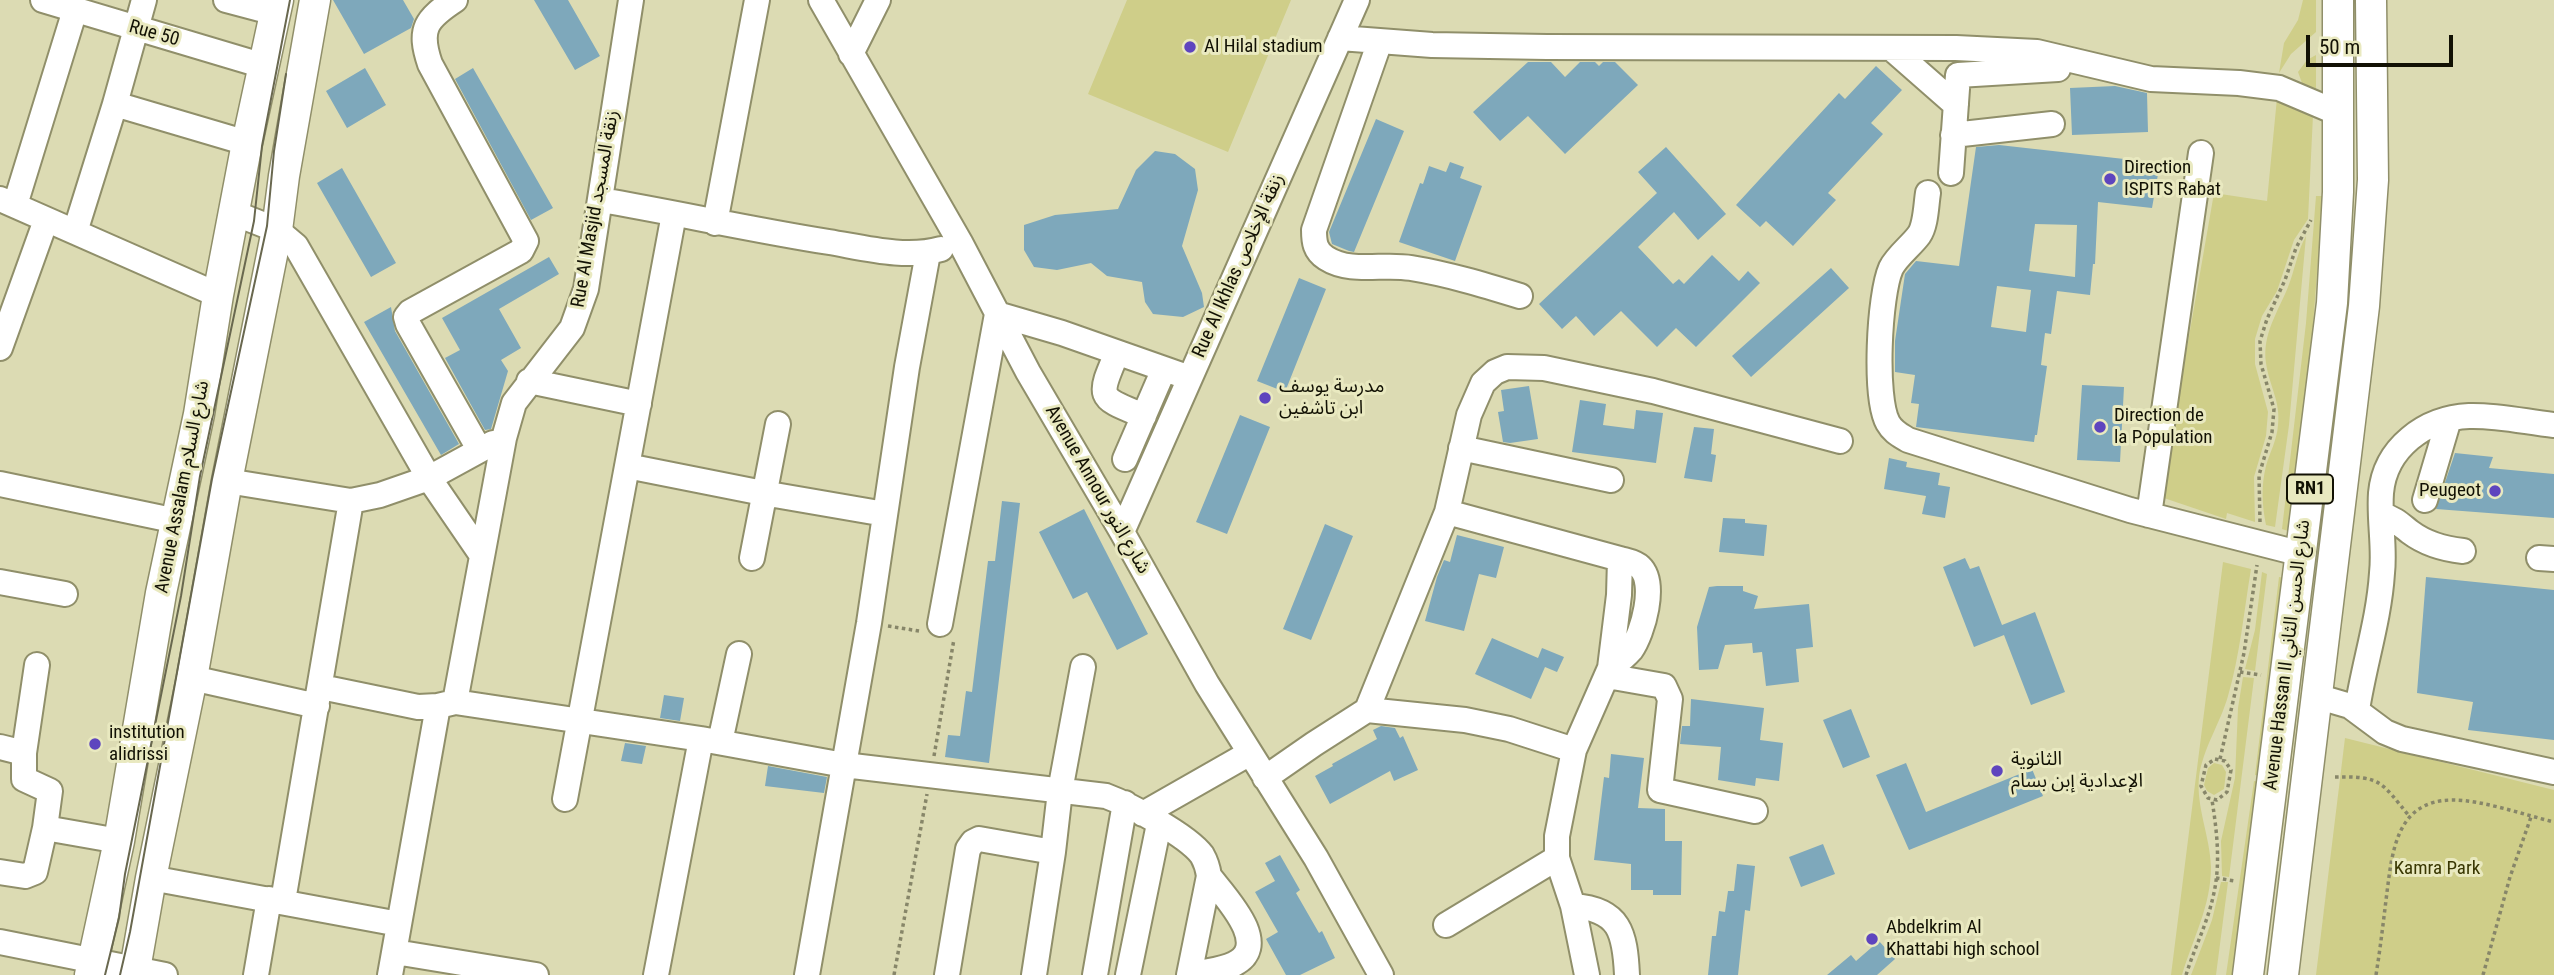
<!DOCTYPE html>
<meta charset="utf-8">
<style>
body{margin:0}
#map{position:relative;width:2554px;height:975px;overflow:hidden;background:#dcdbb3;font-family:"Roboto Condensed",sans-serif}
canvas{display:block}
.scale{position:absolute;left:2306px;top:35px;width:147px;height:32px;box-sizing:border-box;border:4px solid #121104;border-top:0;padding-left:9px;font-size:21px;line-height:24px;white-space:nowrap;color:#121104;-webkit-text-stroke:5px #e9e9c0;paint-order:stroke}
</style>
<div id="map">
<canvas width="2554" height="975"></canvas>
<div class="scale">50 m</div>
</div>
<script>
const context = document.querySelector('canvas').getContext('2d');
context.lineJoin = 'round';
function fill(path, color) {
  context.fillStyle = color;
  context.fill(path, 'evenodd');
}
function trace(path, color, width, dash) {
  context.strokeStyle = color;
  context.lineWidth = width;
  context.lineCap = dash ? 'butt' : 'round';
  context.setLineDash(dash || []);
  context.stroke(path);
}
function label(font, color, halo, rows, align = 'center') {
  context.font = font + ' "Roboto Condensed","Noto Sans Arabic",sans-serif';
  context.lineWidth = 6;
  context.setLineDash([]);
  context.textBaseline = 'middle';
  context.strokeStyle = halo;
  context.fillStyle = color;
  for (const [text, x, y, turn = 0] of rows) {
    context.save();
    context.translate(x, y);
    context.rotate((+turn || 0) * Math.PI / 180);
    context.textAlign = isNaN(turn) ? turn : align;
    if (halo) context.strokeText(text, 0, 0);
    context.fillText(text, 0, 0);
    context.restore();
  }
}
fill(new Path2D(`
 M1127,0H1291L1228,152L1088,94Z
 M2303,0H2316V32L2291,54L2279,73L2284,43L2298,20Z
 M2316,55V93L2302,83L2298,72L2307,60Z
 M2277,98L2295,110L2313,115L2308,219L2294,240L2277,291L2262,316L2255,339V364L2268,412L2266,436L2254,477L2255,522L2227,513L2226,519L2161,497L2214,193L2267,201Z
 M2316,196H2323L2313,325L2288,531L2282,529L2306,323Z
 M2306,236L2289,425L2275,527L2266,525C2262,505 2261,486 2266,466C2270,452 2277,440 2278,425C2281,402 2269,385 2266,363C2262,334 2278,312 2288,287C2295,270 2297,252 2306,236Z
 M2223,562L2251,569C2244,611 2240,655 2228,696C2220,724 2203,748 2199,777C2196,807 2210,836 2211,867C2211,906 2193,938 2182,975H2171Z
 M2262,572L2267,574L2255,671L2245,669L2255,630Z
 M2279,577L2286,578L2262,776L2255,775Z
 M2243,677L2254,678L2229,877L2222,876L2221,841L2235,778L2238,708Z
 M2345,738L2554,790V975H2316Z
 M2214,763L2222,765L2226,772L2224,789L2214,795L2207,791L2204,785L2208,768Z
 M2254,781L2261,782L2234,975H2226Z
 M2221,882H2228L2216,975H2191L2212,920Z`), '#cfce89');
fill(new Path2D(`
 M333,0H403L414,19L411,28L364,54Z
 M534,0H568L600,56L575,70Z
 M1528,62H1551L1565,77L1580,62H1595L1599,66L1603,62H1615L1638,85L1565,154L1528,116L1500,141L1473,112Z
 M1876,66L1902,90L1871,123L1883,134L1828,193L1836,200L1793,246L1766,221L1760,227L1736,205L1839,93L1845,99Z
 M365,68L386,105L347,128L326,91Z
 M473,68L553,208L531,220L455,79Z
 M2115,86L2147,93L2148,132L2072,135L2070,88Z
 M1376,119L1404,131L1354,252L1349,251L1332,244L1329,232Z
 M1999,145L2160,163L2152,208L2098,202L2095,264H2093L2090,295L2057,291L2051,334L2045,333L2041,365L2047,366L2037,435H2035L2034,442L1916,427L1919,404L1911,403L1915,375L1895,372V341L1905,274L1916,261L1959,266L1976,147ZM2035,224L2077,225L2075,277L2029,271ZM1997,286L2031,290L2026,332L1991,327Z
 M1666,147L1726,214L1698,240L1674,212L1638,247L1673,284L1679,279L1684,284L1712,255L1739,281L1748,271L1760,283L1696,347L1676,328L1657,347L1621,311L1594,336L1576,316L1562,329L1539,304L1657,193L1638,172Z
 M1155,151L1175,154L1195,169L1198,190L1182,246L1202,293L1204,307L1183,317L1153,314L1145,302L1142,282L1107,276L1091,263L1057,270L1034,267L1024,250V225L1055,215L1118,209L1136,170Z
 M1450,162L1464,167L1460,178L1482,186L1455,261L1399,242L1420,183L1423,184L1429,166L1446,172Z
 M342,168L396,263L371,277L317,183Z
 M549,257L559,274L499,309L521,348L501,360L508,371L491,429L485,430L445,358L460,350L442,318Z
 M1831,268L1849,288L1751,377L1732,356Z
 M1299,278L1326,289L1285,392L1257,381Z
 M391,307L395,331L459,444L441,455L364,322Z
 M2082,385L2124,387L2120,462L2077,460Z
 M1529,386L1538,439L1510,443L1503,442L1498,412L1504,411L1501,390Z
 M1580,400L1606,404L1603,425L1634,429L1636,410L1663,413L1656,463L1572,452Z
 M1240,415L1270,427L1227,534L1196,522Z
 M1694,427L1714,429L1711,454L1716,455L1712,482L1684,478Z
 M2455,453L2493,457L2489,468L2554,474V518L2436,509Z
 M1889,458L1907,462L1906,467L1940,473L1938,485L1950,487L1945,518L1922,514L1926,496L1884,489Z
 M1002,501L1020,503L989,763L945,757L948,735L960,736L966,691L972,692L988,561H995Z
 M1084,509L1148,634L1117,650L1087,592L1073,599L1039,532Z
 M1723,518L1745,519V523L1767,525L1764,556L1719,552Z
 M1325,524L1353,536L1311,640L1283,629Z
 M1457,535L1504,547L1496,578L1479,574L1464,631L1425,621L1437,577L1444,560L1450,562Z
 M1965,558L1970,569L1979,566L2002,625L2035,612L2065,692L2031,705L2004,635L1974,647L1943,567Z
 M2426,577L2554,590V740L2468,730L2473,702L2417,693Z
 M1717,586H1743V591L1758,596L1754,609L1809,604L1813,647L1796,649L1799,682L1766,686L1762,652L1753,653L1752,643L1725,645L1718,669L1699,670L1697,627L1709,587Z
 M1492,638L1538,658L1542,648L1564,657L1557,672L1545,667L1531,699L1475,674Z
 M664,695L684,698L680,721L660,718Z
 M1691,699L1764,708L1760,740L1783,743L1779,781L1756,778L1755,786L1718,780L1721,747L1680,744L1682,726H1690Z
 M1851,709L1870,757L1843,768L1823,720Z
 M1381,726L1395,728L1400,738L1403,736L1418,770L1394,781L1390,771L1330,804L1315,776L1333,766L1332,764L1377,739L1373,730Z
 M625,743L646,746L642,764L621,761Z
 M1611,754L1644,758L1638,808L1665,809V841H1682L1681,895H1653V890H1631V864L1594,860L1604,777L1609,778Z
 M1906,763L1926,812L2032,769L2043,796L1909,850L1876,775Z
 M768,766L827,777L824,793L765,786Z
 M1823,844L1835,874L1801,887L1789,857Z
 M1280,855L1300,890L1296,893L1319,933L1322,931L1335,958L1300,975H1286L1266,939L1278,932L1255,892L1275,881L1265,863Z
 M1737,864L1755,866L1750,911L1745,910L1738,975H1708L1712,936H1716L1719,911L1725,912L1728,891H1734Z
 M1879,941L1895,959L1877,975H1827L1851,955L1856,961Z`), '#7ea8bb');
const minor = new Path2D(`
 M43,0L264,66
 M226,0L275,13
 M455,0C426,19 418,29 430,64L526,241L521,251L410,312L406,317L408,324L479,449
 M821,0L961,244L1028,372L1122,532L1207,684L1316,858L1381,975
 M1340,38L1432,45L1547,47L1956,48L2037,52L2151,79L2239,83L2279,88L2338,113
 M1380,41L1314,230C1314,242 1315,251 1326,258C1351,274 1383,263 1411,268C1448,274 1484,285 1520,296
 M1891,48L1956,105
 M851,54L878,0
 M115,104L247,143
 M1953,135L2052,124
 M1951,173L1958,75L2058,69V58
 M1928,193C1926,205 1926,225 1919,235C1911,246 1897,256 1891,268C1879,295 1874,398 1888,423C1893,432 1900,435 1908,440L2130,510L2302,554
 M0,199L218,295
 M601,200C677,213 753,230 829,242C865,248 906,259 941,249
 M15,205L75,10
 M234,213L277,230L296,246L429,478L481,554
 M715,223L757,0
 M75,232L115,104L144,0
 M0,348L46,220
 M1117,353C1097,399 1098,397 1144,416
 M529,381L639,404
 M1461,448L1611,480
 M1125,459L1164,369
 M627,466L763,493L885,514
 M227,481L351,501
 M0,484L177,521
 M2425,500L2449,419
 M1447,512L1620,559L1619,595L1610,668L1574,750L1557,836V858L1573,906L1587,975
 M2149,515L2201,153
 M2382,515C2394,518 2401,525 2410,532C2426,544 2444,549 2463,551
 M1122,532L1357,0
 M752,558L778,424
 M2539,558L2554,559
 M0,582L65,594
 M940,624L997,314L1062,333L1190,378
 M1610,668C1617,663 1625,657 1631,650C1643,633 1657,583 1640,567C1635,562 1627,561 1620,559
 M1607,676L1664,686L1670,699L1660,790L1755,811
 M192,678L317,706
 M321,687L418,707L438,706
 M2316,696L2350,706L2385,732L2402,739L2554,772
 M455,702L701,739L844,765L1106,796C1130,805 1187,835 1202,855C1206,862 1208,869 1209,876L1189,975
 M1367,710L1447,512L1469,415L1483,383L1495,372L1507,367L1544,368L1653,391L1840,441
 M2357,710C2364,664 2379,620 2382,573C2385,547 2379,520 2381,493C2385,448 2425,418 2469,416C2497,415 2526,422 2554,425
 M720,742L739,654
 M0,747L24,753V779L50,791L45,828
 M24,753L37,665
 M1265,778L1314,744L1367,710L1465,720L1509,729L1574,750
 M565,799L674,214
 M1143,814L1250,753
 M1053,852L1060,791L1083,667
 M0,872L25,876L35,872L45,828L119,841
 M151,878L399,924
 M283,901L351,501L380,495L429,478L493,443
 M1573,906C1620,909 1625,933 1627,975
 M1446,925L1557,858
 M0,942L165,975
 M395,952L536,975
 M256,975L269,899
 M390,975L438,706L455,702L504,438L514,403L572,328L586,289L631,0
 M656,975L701,739
 M807,975L869,623L907,367L928,253
 M947,975L968,849L973,842L979,839L1053,852L1034,975
 M1095,975L1125,803
 M1128,975L1159,824
 M1191,975C1205,971 1222,970 1234,964C1273,945 1224,896 1209,876`);
const major = new Path2D(`
 M90,975L119,841L161,593L199,414L218,295L247,143L278,0
 M134,975L151,878L192,678L227,481L277,230L284,176L315,0
 M2248,975L2332,303L2338,192V0
 M2283,975L2364,306L2373,180L2371,0`);
trace(minor, '#908f6a', 28);
trace(major, '#908f6a', 33);
trace(new Path2D(`
 M2260,522L2259,475L2272,432L2274,409L2261,364L2260,341L2267,319L2285,280L2296,248L2311,220
 M888,626L919,631
 M2240,672L2261,675
 M934,756L954,639
 M2215,759L2225,761L2231,770L2227,792L2217,800L2208,798L2201,786L2206,765Z
 M2220,759L2244,653L2257,565
 M2335,777C2382,776 2381,782 2410,817
 M2216,878L2235,881
 M894,975L927,794
 M2186,975C2194,949 2207,924 2213,897C2221,865 2217,832 2212,800
 M2376,975C2380,950 2383,925 2386,900C2392,855 2394,800 2453,800C2482,800 2525,815 2554,822
 M2483,975L2510,877L2531,817`), '#878669', 3.5, [3.5, 3.5]);
trace(minor, '#fff', 24);
trace(major, '#fff', 30);
trace(new Path2D(`
 M105,975L119,918L125,874L181,596L200,476L254,221L262,146L290,0
 M120,975L130,932L212,479L267,226L274,151L286,74`), '#69684f', 2);
for (const [x, y, r, color] of [
 [1190,47,7,"#5e45be"],
 [2110,179,7,"#5e45be"],
 [1265,398,7,"#5e45be"],
 [2100,427,7,"#5e45be"],
 [2495,491,7,"#5e45be"],
 [95,744,7,"#5e45be"],
 [1997,771,7,"#5e45be"],
 [1872,939,7,"#5e45be"]
]) {
  const dot = new Path2D();
  dot.arc(x, y, r, 0, 2 * Math.PI);
  context.fillStyle = color;
  context.fill(dot);
  trace(dot, '#e9e9c0', 2.5);
}
for (const [x, y, w] of [
 [2310,489,46]
]) {
  const box = new Path2D();
  box.roundRect(x - w / 2, y - 14.5, w, 29, 5);
  context.fillStyle = '#e9e9c0';
  context.fill(box);
  trace(box, '#121104', 2);
}
label('bold 18px', '#121104', null, [
 ["RN1",2310,489]
]);
label('19px', '#121104', '#e9e9c0', [
 ["Rue 50",154,34,16],
 ["Rue Al Masjid زنقة المسجد",596,209,-80],
 ["Rue Al Ikhlas زنقة الإخلاص",1239,266,-66],
 ["Avenue Assalam شارع السلام",183,487,-79],
 ["Avenue Annour شارع النور",1097,490,60],
 ["Avenue Hassan II شارع الحسن الثاني",2288,655,-83]
]);
label('19px', '#121104', '#e9e9c0', [
 ["Al Hilal stadium",1204,47],
 ["Direction",2124,168],
 ["ISPITS Rabat",2124,190],
 ["مدرسة يوسف",1279,387],
 ["ابن تاشفين",1279,409],
 ["Direction de",2114,416],
 ["la Population",2114,438],
 ["Peugeot",2481,491,"right"],
 ["institution",109,733],
 ["alidrissi",109,755],
 ["الثانوية",2011,760],
 ["الإعدادية إبن بسام",2011,782],
 ["Abdelkrim Al",1886,928],
 ["Khattabi high school",1886,950]
], 'left');
label('19px', '#393702', '#e9e9c0', [
 ["Kamra Park",2437,869]
]);
</script>
